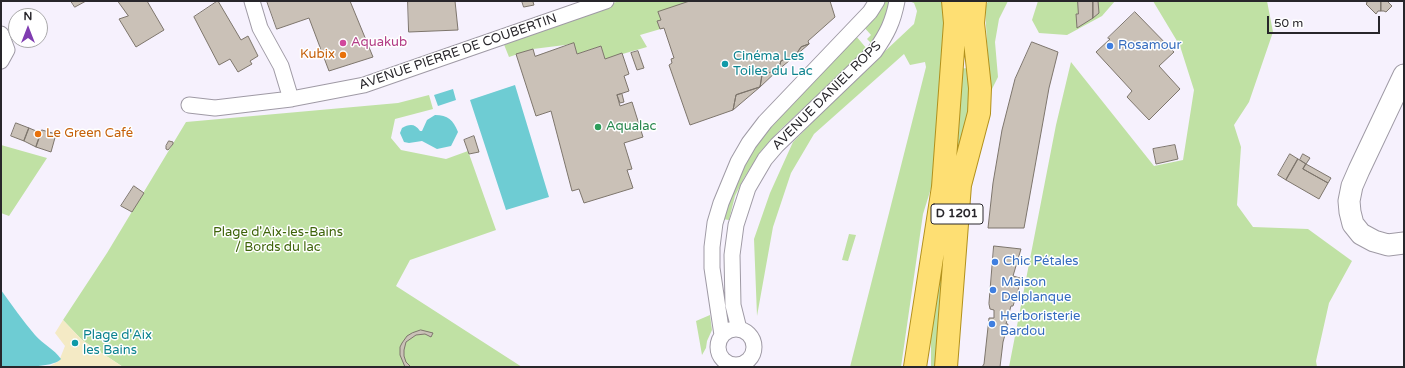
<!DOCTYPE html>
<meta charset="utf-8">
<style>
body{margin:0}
#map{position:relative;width:1405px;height:368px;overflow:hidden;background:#f6f1fd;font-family:"Varela Round",sans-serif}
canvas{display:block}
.frame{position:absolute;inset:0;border:2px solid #28262b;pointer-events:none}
.north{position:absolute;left:8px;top:8px;width:40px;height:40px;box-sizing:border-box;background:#fff;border:1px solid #a9a8aa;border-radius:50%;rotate:0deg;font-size:11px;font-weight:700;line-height:16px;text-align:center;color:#28262b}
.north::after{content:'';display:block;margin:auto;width:14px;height:18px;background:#803db1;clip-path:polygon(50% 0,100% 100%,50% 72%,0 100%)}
.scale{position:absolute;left:1267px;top:16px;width:113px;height:18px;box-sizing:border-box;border:2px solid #28262b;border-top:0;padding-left:5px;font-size:12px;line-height:14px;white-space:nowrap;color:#28262b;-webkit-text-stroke:3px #fff;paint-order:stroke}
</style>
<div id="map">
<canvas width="1405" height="368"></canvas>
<div class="frame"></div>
<div class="north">N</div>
<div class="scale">50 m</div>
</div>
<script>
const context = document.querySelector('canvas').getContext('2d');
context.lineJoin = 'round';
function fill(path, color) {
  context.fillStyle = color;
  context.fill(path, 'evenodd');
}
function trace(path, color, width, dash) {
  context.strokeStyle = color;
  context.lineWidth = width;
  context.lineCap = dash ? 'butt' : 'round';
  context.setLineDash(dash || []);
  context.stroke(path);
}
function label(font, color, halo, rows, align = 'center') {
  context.font = font + ' "Varela Round",sans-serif';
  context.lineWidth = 3;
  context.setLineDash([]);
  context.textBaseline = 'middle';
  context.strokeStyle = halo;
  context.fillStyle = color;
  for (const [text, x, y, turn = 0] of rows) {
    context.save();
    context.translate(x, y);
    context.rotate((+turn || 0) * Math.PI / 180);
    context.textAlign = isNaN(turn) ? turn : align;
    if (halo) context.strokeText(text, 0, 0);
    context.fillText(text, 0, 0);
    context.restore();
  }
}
fill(new Path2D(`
 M619,1H690L664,28L640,35L647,47L605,59L601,46L577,54L573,44L533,49L509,57L503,42Z
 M886,1L892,3L886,22L873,45L867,39L871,35L863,26L879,11Z
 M909,1H943L944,8L940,106L933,182L923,214L901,367H850L926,67L925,62L910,65L904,54L814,134L791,173L773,227L757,316L754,239L770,193L793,142L852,82L914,24L917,11L914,3Z
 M988,1H1008L999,19L995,42L998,77L990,93L985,8Z
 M1038,1H1115L1102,16L1067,35L1039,33L1032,20Z
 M1153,1H1267L1273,32L1249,102L1234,125L1241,147L1237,205L1253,227L1308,229L1352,261L1329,303L1316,361L1317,367H1009L1056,125L1071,62L1154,166L1183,160L1194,90L1180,46Z
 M856,36L867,49L781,129L761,151L744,178L735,196L729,220L722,219L726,198L762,130Z
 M968,68L973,94L941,367H931V338L939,278L957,69Z
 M429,95L433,109L395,119L391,138L401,150L446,159L468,151L496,230L410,260L396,286L522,367H123L82,340L63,320L107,253L186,122L398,103Z
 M1,145L47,158L9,216L1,213Z
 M849,234L856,235L848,261L842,260Z
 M710,315L712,330L707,341L706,348L702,355L696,321Z`), '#c0e1a4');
fill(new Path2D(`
 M63,320L82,340L123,367H48L59,361L65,346L55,333Z`), '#f4eac5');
fill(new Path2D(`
 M515,85L549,197L506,210L470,100Z
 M453,89L456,100L438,106L434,95Z
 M435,115C448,115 453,120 458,132L451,146L437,149L422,141L409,143L404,142L400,133L402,128C409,124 415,123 420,131H422L427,120Z
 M1,290C12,305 23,321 35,335C43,344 54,349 61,359C54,368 15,367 1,367Z`), '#6eccd3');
const building = new Path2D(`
 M71,1H86L75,7Z
 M118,1H147L164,30L136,47L119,19L128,16Z
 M218,1L241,40L248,36L258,56L250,61L252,64L238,72L230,59L219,65L194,17Z
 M267,1H350L373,57L329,71L309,18L277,29Z
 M408,1H455L458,30L409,32Z
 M522,1H536L533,2L534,5L524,7Z
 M690,1H830L835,17L808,41L809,44L801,47L795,56L781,61L778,70L762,75L760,87L736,95L733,110L690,125L669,65L672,63L671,59L674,58L664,28L660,29L657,21L661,20L658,12Z
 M1078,1H1093V18L1077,28L1076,14H1078Z
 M1093,1H1098L1099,13L1093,18Z
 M1365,1H1381V11H1378L1376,14L1366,4L1367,3Z
 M1381,1H1387L1392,6L1386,12L1384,11H1381Z
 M1135,12L1174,52L1159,66L1180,89L1149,120L1127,97L1132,91L1096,52L1110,39L1108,38Z
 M1032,42L1058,52L1049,88L1024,228H988L993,183L1002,130L1015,79Z
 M574,43L577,54L601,46L605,59L622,53L629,74L624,76L629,91L617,95L620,106L632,102L643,137L624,143L632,169L627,170L633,188L584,203L579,189L572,191L551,111L536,116L516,54L533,49L535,56Z
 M809,44L795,56L801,47Z
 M638,51L644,68L637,70L631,53Z
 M795,56L778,70L781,61Z
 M778,70L760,87L762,75Z
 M760,87L733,110L736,95Z
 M622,94L624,102L620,103L617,95Z
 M16,123L29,128L24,141L11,136Z
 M29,128L41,133L36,147L24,141Z
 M42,130L56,134L51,152L36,147Z
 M474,136L479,152L469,154L464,140Z
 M169,141L173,142V144L168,150L166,149V146Z
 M1175,145L1178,159L1156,164L1153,149Z
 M1290,154L1298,159L1286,180L1278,175Z
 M1303,154L1310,158L1306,164L1300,160Z
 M1298,159L1306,164L1303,169L1328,183L1319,199L1286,180Z
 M1306,164L1331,178L1328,183L1303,169Z
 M134,186L144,193L132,212L121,206Z
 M994,246L1021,249L1013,276L1020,278V284L1013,306H1011L1006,324H1008L1003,342L1000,367H982L984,364L989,318H994V310L990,309L989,304Z
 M421,330L433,333L431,337L425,334L416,335L406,342L404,350V356L406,362L411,367H405L400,355V347L402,343L407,336L412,333Z`);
fill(building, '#cac1b7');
trace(building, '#7d756c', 1);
const street = new Path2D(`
 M252,1L260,28L281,66L291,99
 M1,34L7,50L1,61
 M189,105L215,108L291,99L364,85L606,1
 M718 347a18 18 0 1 1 36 0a18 18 0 1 1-36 0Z
 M739,329L733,305L732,255L736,225L748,188L765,159L777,145L875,51C887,34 893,22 897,1
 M722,335L712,268V247L715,223L721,203L738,162L749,143L765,122L870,12L877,1`);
const secondary = new Path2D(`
 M1404,75L1359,170L1352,186L1349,201L1350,212L1353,224L1361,234L1374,241L1388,245L1404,243`);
const primary = new Path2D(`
 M915,367L943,187L955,23L953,1
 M946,367L960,185L979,113L980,88L973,23L975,1`);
trace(street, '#9f9aa5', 17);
trace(secondary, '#9f9aa5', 23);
trace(primary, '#b2911d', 24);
trace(street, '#fff', 15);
trace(secondary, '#fff', 21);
trace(primary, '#fedf73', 22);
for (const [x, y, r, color] of [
 [343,43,4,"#d1479c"],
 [1110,46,4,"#3f7fe0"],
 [343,55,4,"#e8710a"],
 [725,64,4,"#0f9aa8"],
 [598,127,4,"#2e9e5b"],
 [38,134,4,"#e8710a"],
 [995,262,4,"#3f7fe0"],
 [993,290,4,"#3f7fe0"],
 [992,324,4,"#3f7fe0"],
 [75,343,4,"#0f9aa8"]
]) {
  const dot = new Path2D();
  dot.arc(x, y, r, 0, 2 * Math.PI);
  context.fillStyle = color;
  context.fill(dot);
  trace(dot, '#fff', 1.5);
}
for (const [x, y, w] of [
 [957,214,52]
]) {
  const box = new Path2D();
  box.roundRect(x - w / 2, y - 10, w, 20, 3);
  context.fillStyle = '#fff';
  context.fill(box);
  trace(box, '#28262b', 1);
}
label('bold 12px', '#28262b', null, [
 ["D 1201",957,214]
]);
label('13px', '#b23c85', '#fff', [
 ["Aquakub",351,43]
], 'left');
label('13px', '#366cbe', '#fff', [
 ["Rosamour",1118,46],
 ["Chic Pétales",1003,262],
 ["Maison",1001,283],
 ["Delplanque",1001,298],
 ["Herboristerie",1000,317],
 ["Bardou",1000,332]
], 'left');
label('13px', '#28262b', '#fff', [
 ["AVENUE PIERRE DE COUBERTIN",458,52,-19],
 ["AVENUE DANIEL ROPS",827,96,-45]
]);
label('13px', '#c56008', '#fff', [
 ["Kubix",335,55],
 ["Le Green Café",46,134,"left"]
], 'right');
label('13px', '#0d838f', '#fff', [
 ["Cinéma Les",733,57],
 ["Toiles du Lac",733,72],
 ["Plage d'Aix",83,336],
 ["les Bains",83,351]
], 'left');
label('13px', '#27864d', '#fff', [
 ["Aqualac",606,127]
], 'left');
label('13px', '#3e6409', '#fff', [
 ["Plage d'Aix-les-Bains",278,233],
 ["/ Bords du lac",278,248]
]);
</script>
